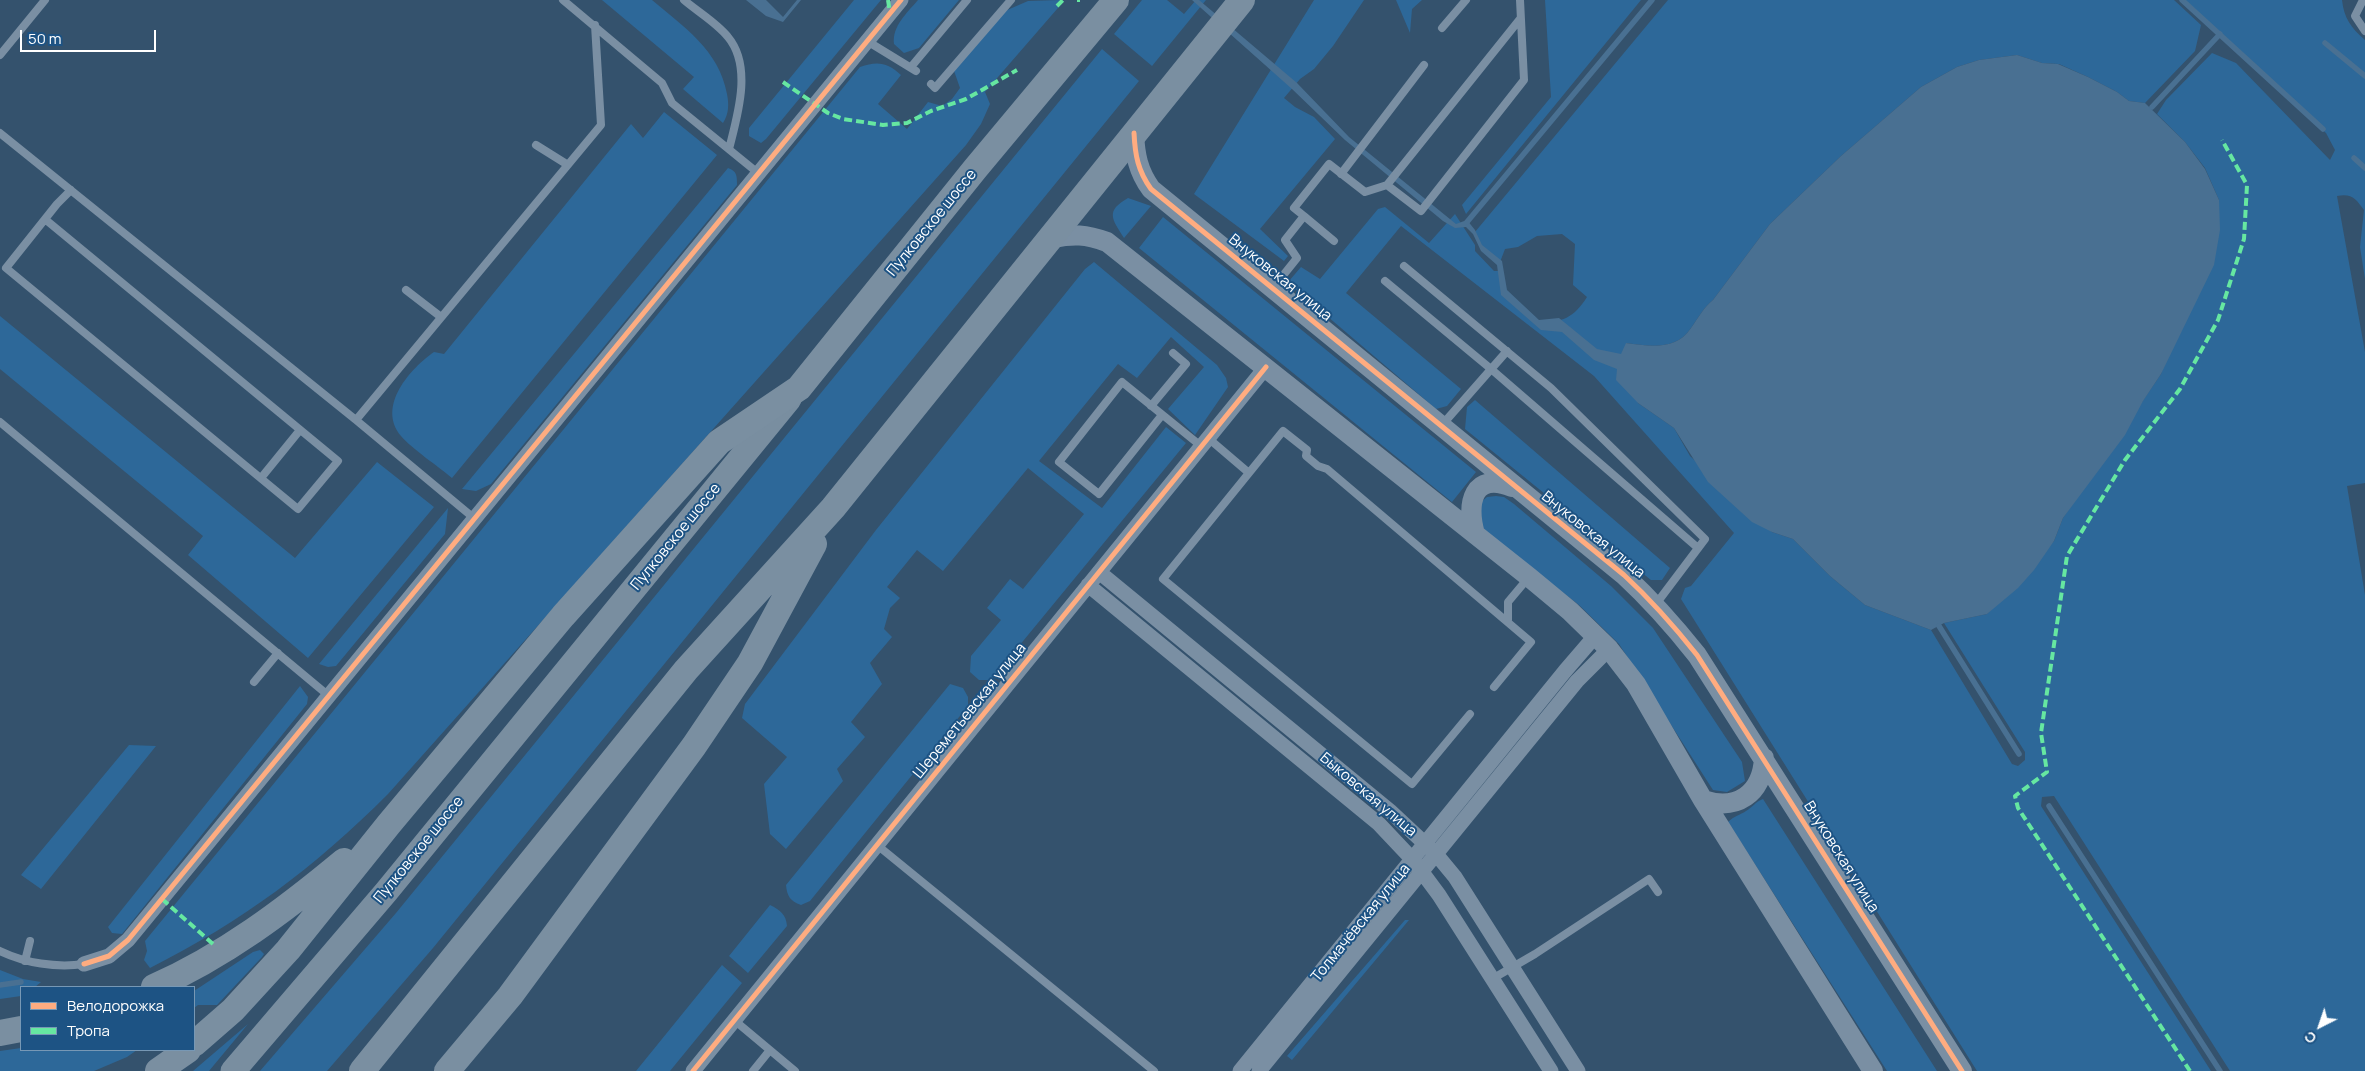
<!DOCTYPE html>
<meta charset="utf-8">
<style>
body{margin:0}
#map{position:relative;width:2365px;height:1071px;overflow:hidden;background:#34526d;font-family:Manrope,sans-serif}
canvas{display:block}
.legend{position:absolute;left:20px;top:986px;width:175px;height:65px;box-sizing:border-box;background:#1d5384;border:1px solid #7798b5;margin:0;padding:6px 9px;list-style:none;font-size:15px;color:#fff}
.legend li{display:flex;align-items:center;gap:10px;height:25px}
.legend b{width:25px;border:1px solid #7798b5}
.north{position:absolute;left:2295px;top:1001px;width:50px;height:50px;-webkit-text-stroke:4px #1d5384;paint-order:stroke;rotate:221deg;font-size:14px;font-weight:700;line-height:20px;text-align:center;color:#fff}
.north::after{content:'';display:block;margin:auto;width:18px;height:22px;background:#fff;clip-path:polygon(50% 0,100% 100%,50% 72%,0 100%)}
.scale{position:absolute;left:20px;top:30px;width:136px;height:22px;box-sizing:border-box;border:2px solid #fff;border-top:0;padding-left:6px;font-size:15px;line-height:18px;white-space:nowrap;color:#fff;-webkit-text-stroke:4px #1d5384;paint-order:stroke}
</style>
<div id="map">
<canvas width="2365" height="1071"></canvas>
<ul class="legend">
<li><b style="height:6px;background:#ffac80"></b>Велодорожка</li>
<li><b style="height:6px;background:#66e7a1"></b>Тропа</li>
</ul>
<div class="north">С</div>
<div class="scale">50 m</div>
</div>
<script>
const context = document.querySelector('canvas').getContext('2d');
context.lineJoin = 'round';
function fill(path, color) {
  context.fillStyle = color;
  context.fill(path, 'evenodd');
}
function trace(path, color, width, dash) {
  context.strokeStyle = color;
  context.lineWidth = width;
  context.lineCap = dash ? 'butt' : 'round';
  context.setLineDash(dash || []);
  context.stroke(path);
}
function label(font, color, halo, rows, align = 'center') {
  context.font = font + ' Manrope,sans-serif';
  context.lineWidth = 4;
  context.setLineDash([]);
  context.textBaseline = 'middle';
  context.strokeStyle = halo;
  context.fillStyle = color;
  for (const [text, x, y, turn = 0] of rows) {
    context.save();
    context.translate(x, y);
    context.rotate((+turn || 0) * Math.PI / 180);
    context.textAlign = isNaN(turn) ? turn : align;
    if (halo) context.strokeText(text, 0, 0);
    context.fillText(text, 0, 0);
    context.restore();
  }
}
fill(new Path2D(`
 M602,0H652C684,27 719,50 727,94C729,104 729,114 723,123L683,89L694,77Z
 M854,0H881L766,139L761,143L749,136V128Z
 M918,0H959L919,48L904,53L894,44C892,26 907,13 918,0Z
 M1059,0L1064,1L985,92L990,104L981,124L966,145L388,794C314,868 243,921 150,968L144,960L147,951L145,941L860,67C877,61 887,62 901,75L878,104L907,129L928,102L942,106L952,99L960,88L953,68L1005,11L1028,1Z
 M1142,0H1167L1184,14L1196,0H1206L1152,66L1114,34Z
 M1314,0H1364L1333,46L1314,69L1300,79L1284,98L1295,107L1314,117L1335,139L1260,229L1288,256L1284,261L1194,194Z
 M1396,0H1422L1412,9L1410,33Z
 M1545,0H1641L1466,214L1462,205L1551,97Z
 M1668,0H2174L2201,25L2195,51L2145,103L2129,101L2117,92L2088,77L2059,64L2042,63L2017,55L1979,60L1957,67L1921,87L1841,156L1770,224L1713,300C1703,308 1699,317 1691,328C1676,351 1650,346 1626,343L1638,403L1674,428L1690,456L1772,532L1793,539L1830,576L1865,605L1931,630L2012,764L2018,766L2025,760V752L1944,623L1987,614L2054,541L2063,518L2161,374L2219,200L2205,168L2185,142L2157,114L2166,100L2212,53L2236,63L2330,160L2335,150L2326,133L2185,0H2342C2344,18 2351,28 2365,40V279L2360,247L2364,210C2356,199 2352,193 2337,196L2365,352V483L2347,486L2365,595V1071H2230L2054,796L2042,797L2041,806L2211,1071H1977L1681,599L1685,588L1691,586L1734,533L1594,376L1401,226L1346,293L1461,389L1447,406L1436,409L1293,287L1289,281L1301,267L1320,279L1378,209L1385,207L1429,243L1455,214L1475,245V251L1494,271H1501L1504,292L1538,324C1562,322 1574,318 1587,297L1573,285L1575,244L1562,234L1537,236L1518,247L1505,249L1500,262L1481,247L1475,232Z
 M1102,49L1139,81L433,948L327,1071H260L396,913Z
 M664,112L717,155L452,478C438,466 412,449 401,436C376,406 411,368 434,352L444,354L631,124L643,138Z
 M728,168C737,171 737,176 737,185L491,484L476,491L462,489Z
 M1128,198L1151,206L1124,238C1112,219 1105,211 1128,198Z
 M1163,217L1476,472L1452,502L1139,248Z
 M1094,262L1217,365L1226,378L1228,387L1195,435L1168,409L1204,367L1171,337L1137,378L1118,364L1039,461L1102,508L1166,427L1186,443L991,680H979L970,672L971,656L1001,620L987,608L1010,579L1023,589L1084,514L1028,468L943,571L917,550L887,587L900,598L890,608L884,629L892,637L870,663L882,684L851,722L865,737L837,769L843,781L786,849L770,834L764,784L787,757L742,718L745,704L876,530L1085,269Z
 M0,316L295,558L377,462L434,507L308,658L188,555L203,536L0,369Z
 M1475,400L1670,568L1662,580H1651L1465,429L1467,407Z
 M1496,496L1504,497L1514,504L1611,586L1653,628L1742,762L1745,781L1727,792L1713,790L1619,644L1579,605L1481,529V502L1487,497Z
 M448,508L445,534L336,666L328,667L319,664Z
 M950,684L963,688L968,697V706L810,901L801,905C790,901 787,896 786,885Z
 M300,686L308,697L307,704L122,934L112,933L108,927Z
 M129,745L156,746L41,889L21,875Z
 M1763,799L1937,1071H1887L1728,822C1734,816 1740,815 1746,811C1753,807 1755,802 1763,799Z
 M770,905C780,910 786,914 787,926L748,973L729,956Z
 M1405,920H1409L1292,1060L1287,1056Z
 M260,950L264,954L262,957L217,1005H198L194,1008V991L253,952Z
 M722,965L742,983L670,1071H636Z
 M0,970L23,979L41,982L35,987H21V996L0,999Z
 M248,1024L209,1071H193Z
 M21,1048V1050H137L127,1057L94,1071H0V1051Z`), '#2d6899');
fill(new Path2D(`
 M746,0H766L783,17L797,0H801L783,22L766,16Z
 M1192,0H1199L1297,83L1349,137L1456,224L1467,220L1475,230L1482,245L1502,261L1507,290L1539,320L1559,318L1597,349L1621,354L1626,343C1650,346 1676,351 1691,328C1699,317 1703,308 1713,300L1770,224L1841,156L1921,87L1957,67L1979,60L2017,55L2042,63L2058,64L2088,77L2117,92L2129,101L2145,103L2185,142L2205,169L2219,200L2220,230L2214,265L2161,374L2143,401L2125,435L2063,518L2054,541L2034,570L2018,588L1987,614L1944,623L1931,630L1865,605L1830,576L1793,539L1772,532L1752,522L1708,482L1674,428L1638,403L1616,380L1617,369L1594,360L1562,332L1541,330L1501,295L1497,265L1481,251L1473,234L1466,227L1455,228L1443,221L1345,140L1292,89Z`), '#497092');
trace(new Path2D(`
 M2182,0L2323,129
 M2325,43L2365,76
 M2152,107L2220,34
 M2354,158L2365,168
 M1467,222L1652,0
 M1939,626L2019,754
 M2049,806L2220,1071
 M0,985L21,982`), '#497092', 5.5);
trace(new Path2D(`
 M563,0L662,83L672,103L758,173
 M684,0C698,12 717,23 728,37C753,67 737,117 729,149
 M2363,0L2355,16L2365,31
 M1442,28L1466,0
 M867,41L916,71
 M0,55L45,0
 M911,67L967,0
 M931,84L935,88L1011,0
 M0,133L356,420L475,519
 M536,145L568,165
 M1341,174L1424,65
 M1387,185L1421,211L1524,80L1520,0
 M1304,216L1334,241
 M46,220L338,461L298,509L6,268L57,204L71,190
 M1404,266L1551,388L1705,539L1656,604
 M1385,281L1491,369L1698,548
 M1273,288L1297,258L1285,240L1304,216L1294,208L1329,164L1365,192L1387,185L1520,19
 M406,290L441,317
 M1151,406L1186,364L1173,353
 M1162,415L1099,494L1059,462L1122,382L1201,446
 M356,420L601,125L595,25
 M0,422L329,696
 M1442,425L1507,351
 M1208,438L1249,473
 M261,478L300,430
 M1508,620V602L1529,577
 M254,682L278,653
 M1470,714L1412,784L1163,579L1283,431L1307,450L1306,456L1318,466L1327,469L1531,642L1494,687
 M877,845L1154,1071
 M0,951C25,963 56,968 84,964
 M25,961L30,941
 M1492,979L1535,954L1649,879L1658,892
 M734,1020L795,1071
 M753,1071L770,1050`), '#7a8fa3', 8);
trace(new Path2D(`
 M1099,572L1390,811L1436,854L1455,877L1578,1071
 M1088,585L1379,824L1413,860L1439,895L1551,1071
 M84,964L109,956L128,940L901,0
 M693,1071L1266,367
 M1240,1071L1565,671L1596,635
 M1259,1071L1577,681L1609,649`), '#7a8fa3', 15);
trace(new Path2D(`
 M1134,133C1135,155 1138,171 1151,189L1624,575C1651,600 1674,626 1697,655L1962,1071
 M1052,238C1074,234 1085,234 1107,242L1529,577L1570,611L1609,649L1636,684L1703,800L1873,1071
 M1475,534C1466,503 1473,471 1512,487
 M1703,800C1737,811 1762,794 1764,758`), '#7a8fa3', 20);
trace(new Path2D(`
 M233,1071L386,892L789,399`), '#798ea0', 25);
trace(new Path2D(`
 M154,987C224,956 285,910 344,861
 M0,1033L21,1029
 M194,1044L233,1010L288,950L389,824L563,616L719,442L799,388L975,169L1116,0
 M158,1071L188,1050
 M362,1071L686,670L833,508L1242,0
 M447,1071L510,996L694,746L750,663L814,544`), '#7a8fa1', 26);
trace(new Path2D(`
 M888,0L890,13
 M1077,0H1080
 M1057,6L1063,0
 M783,82L828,113L843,119L883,125L907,123L931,111L966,99L1017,70
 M162,899L213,944
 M2190,1071L2018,808L2015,796L2047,772L2041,733L2067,556L2125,460L2180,389L2218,320L2244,239L2247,185L2222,140`), '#66e7a1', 4, [8, 4]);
trace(new Path2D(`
 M1134,133C1135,155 1138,171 1151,189L1624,575C1651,600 1674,626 1697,655L1962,1071
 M84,964L109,956L128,940L901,0
 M693,1071L1266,367`), '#ffac80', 5);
label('15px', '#fff', '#1d5384', [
 ["Пулковское шоссе",932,223,-51],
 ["Внуковская улица",1280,278,39],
 ["Внуковская улица",1593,535,39],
 ["Пулковское шоссе",676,537,-51],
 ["Шереметьевская улица",970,711,-51],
 ["Быковская улица",1368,795,40],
 ["Пулковское шоссе",419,850,-51],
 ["Внуковская улица",1841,857,58],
 ["Толмачёвская улица",1361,923,-51]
]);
</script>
